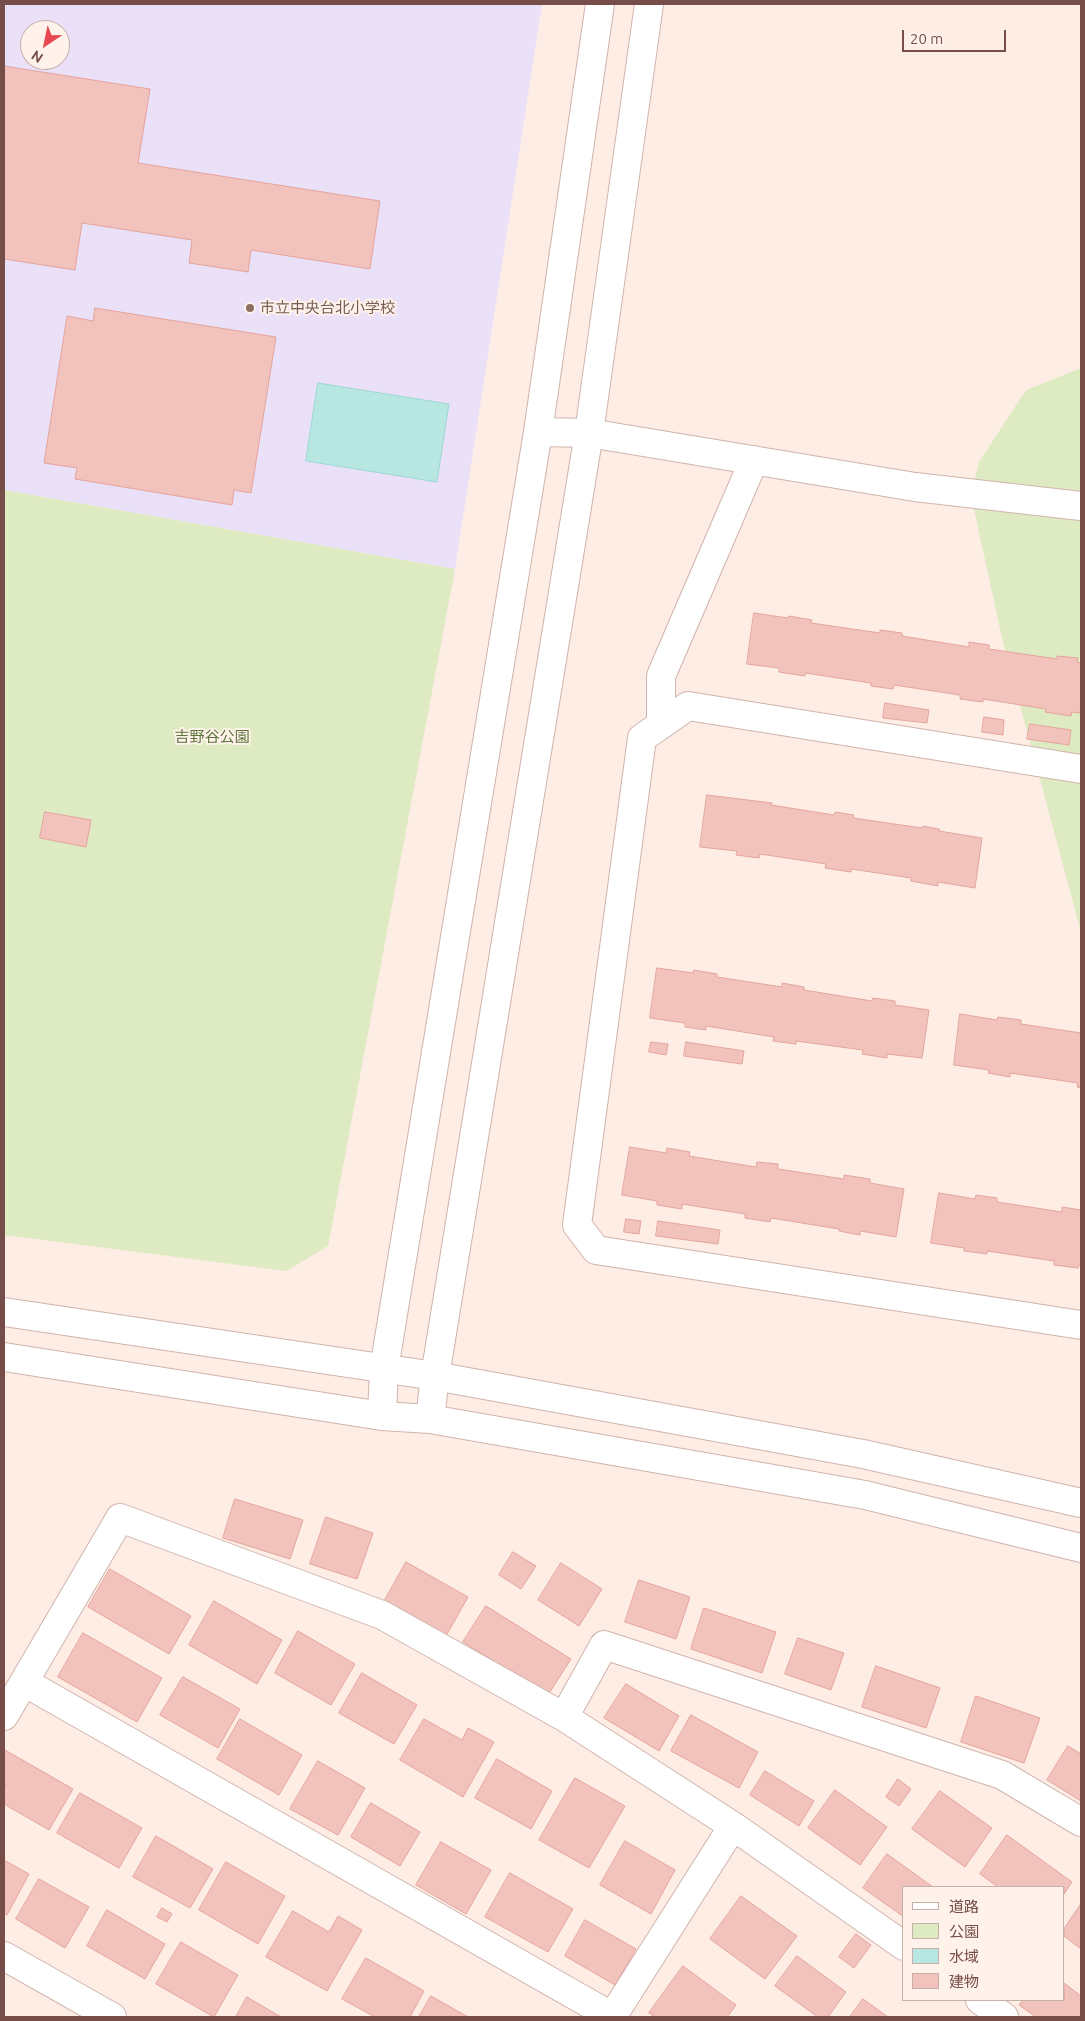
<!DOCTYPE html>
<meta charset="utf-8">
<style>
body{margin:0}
#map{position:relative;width:1085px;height:2021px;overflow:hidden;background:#fdede4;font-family:Ubuntu,"Noto Sans JP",sans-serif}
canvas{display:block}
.frame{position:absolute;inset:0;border:5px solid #764d49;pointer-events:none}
.legend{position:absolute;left:902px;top:1886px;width:162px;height:115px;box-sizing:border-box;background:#fff2eb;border:1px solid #c8b0aa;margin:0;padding:6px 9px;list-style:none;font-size:15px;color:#764d49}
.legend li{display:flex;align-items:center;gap:10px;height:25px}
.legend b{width:25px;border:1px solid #c8b0aa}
.north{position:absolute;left:20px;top:20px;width:50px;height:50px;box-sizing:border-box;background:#fff2eb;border:1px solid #c8b0aa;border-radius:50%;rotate:214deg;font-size:14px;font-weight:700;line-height:20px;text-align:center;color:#764d49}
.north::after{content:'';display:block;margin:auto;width:18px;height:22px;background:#e84850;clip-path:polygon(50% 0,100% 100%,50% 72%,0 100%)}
.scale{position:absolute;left:902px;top:30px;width:104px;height:22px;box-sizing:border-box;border:2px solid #764d49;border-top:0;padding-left:6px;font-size:15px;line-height:18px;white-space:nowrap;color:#764d49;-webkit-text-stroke:4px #fff2eb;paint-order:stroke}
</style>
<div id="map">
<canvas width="1085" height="2021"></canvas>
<div class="frame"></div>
<ul class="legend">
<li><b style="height:6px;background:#fff"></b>道路</li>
<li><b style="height:14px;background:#deeac2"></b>公園</li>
<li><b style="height:14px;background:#b8e6e1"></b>水域</li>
<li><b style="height:14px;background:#f2c2bc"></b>建物</li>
</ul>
<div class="north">N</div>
<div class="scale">20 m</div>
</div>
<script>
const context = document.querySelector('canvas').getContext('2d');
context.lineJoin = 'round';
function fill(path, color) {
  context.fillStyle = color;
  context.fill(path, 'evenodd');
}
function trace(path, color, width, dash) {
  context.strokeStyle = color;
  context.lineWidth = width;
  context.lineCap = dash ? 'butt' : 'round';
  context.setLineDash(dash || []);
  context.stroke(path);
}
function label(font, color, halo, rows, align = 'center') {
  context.font = font + ' Ubuntu,"Noto Sans JP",sans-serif';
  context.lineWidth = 4;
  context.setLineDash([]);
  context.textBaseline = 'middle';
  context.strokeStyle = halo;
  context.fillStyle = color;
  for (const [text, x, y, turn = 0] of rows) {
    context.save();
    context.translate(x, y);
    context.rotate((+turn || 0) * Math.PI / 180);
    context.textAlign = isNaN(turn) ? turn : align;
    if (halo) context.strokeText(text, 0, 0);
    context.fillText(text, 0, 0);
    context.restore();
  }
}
fill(new Path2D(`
 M4,4H542L455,569L4,490ZM30,30H60V60H30Z`), '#eae1f9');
fill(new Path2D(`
 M1081,368V932L1002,638L971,495L979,462L1026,390Z
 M4,490L455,569L328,1246L286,1271L4,1235Z`), '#deeac2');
const water = new Path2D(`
 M318,383L449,404L437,482L306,461Z`);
fill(water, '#b8e6e1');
trace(water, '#9ed8d2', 1);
const building = new Path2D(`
 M4,66L150,89L138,163L380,201L370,269L251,250L248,272L189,263L192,240L82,223L75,270L4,259Z
 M95,308L276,337L251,493L234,490L232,505L75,479L77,468L44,463L67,316L93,321Z
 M754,613L788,618L789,616L812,620L811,623L880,633V630L902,633V636L969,647V642L989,645V649L1057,659V656L1078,658L1077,662L1081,663V713L1072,712L1071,716L1045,712L1046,709L983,699V702L960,699V695L894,685L893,689L871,686V683L805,673V676L779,672V668L747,664Z
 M885,703L929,710L927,723L883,718Z
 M984,717L1004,720L1003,735L982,732Z
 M1030,724L1071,730L1069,745L1027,739Z
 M707,795L772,803L771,805L834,815L835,812L854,815L853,818L922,828L923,826L939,829V831L982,838L975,888L938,882V886L911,881V878L851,869V872L825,868L826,864L760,854L759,858L736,855L737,851L700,847Z
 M45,812L91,820L86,847L40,838Z
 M657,968L693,973L694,970L717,974V977L782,987V983L804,987V990L872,1001L873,998L895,1001V1005L929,1010L922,1058L887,1054V1058L862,1054L863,1050L796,1041V1044L773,1041L774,1037L706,1026V1030L685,1027V1023L650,1018Z
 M960,1014L997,1020L998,1017L1021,1020V1024L1081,1033V1088L1077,1087L1078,1083L1010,1073V1077L988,1073L989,1070L954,1065Z
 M651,1042L668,1044L666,1055L649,1052Z
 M686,1042L744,1051L742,1064L684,1056Z
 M630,1147L666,1153L667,1148L690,1152L689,1156L756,1167L757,1162L778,1164V1169L844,1179V1175L870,1179V1183L904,1189L896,1237L860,1231V1235L839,1231V1229L771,1218L770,1222L745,1218V1214L682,1204V1209L657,1205V1201L622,1195Z
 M939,1193L975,1199L976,1195L997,1198V1202L1062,1212V1207L1081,1210V1266L1079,1265L1078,1268L1054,1265V1261L987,1251V1254L964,1251V1248L931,1243Z
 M626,1219L641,1221L639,1234L624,1232Z
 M658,1221L720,1230L718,1244L656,1236Z
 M235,1499L303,1520L290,1559L223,1538Z
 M326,1517L373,1533L357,1579L310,1564Z
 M513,1552L536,1566L521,1589L499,1575Z
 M406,1562L468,1597L446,1636L384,1602Z
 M561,1563L602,1589L579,1626L538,1600Z
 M110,1569L191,1616L169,1654L88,1607Z
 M639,1580L690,1597L676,1639L625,1622Z
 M214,1601L282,1640L257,1684L189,1645Z
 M486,1606L571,1659L548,1695L463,1642Z
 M704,1608L776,1632L762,1673L691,1649Z
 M298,1631L355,1664L331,1705L275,1673Z
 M83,1633L162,1678L137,1722L58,1677Z
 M798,1638L844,1653L831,1690L785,1674Z
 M876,1666L940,1688L926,1728L862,1707Z
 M362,1673L417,1705L394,1744L339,1713Z
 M183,1677L240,1709L218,1748L160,1715Z
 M626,1684L679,1716L659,1751L604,1718Z
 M976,1696L1040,1718L1024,1763L961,1742Z
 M691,1715L758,1752L739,1788L671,1751Z
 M240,1719L302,1755L279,1795L217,1759Z
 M424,1719L462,1740L468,1728L494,1742L463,1797L400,1760Z
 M1068,1746L1081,1754V1801L1047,1780Z
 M5,1750L73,1789L49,1830L4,1804V1788L6,1784L4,1783V1753Z
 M497,1759L552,1791L531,1829L475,1798Z
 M318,1761L365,1788L338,1835L290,1809Z
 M765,1771L814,1801L799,1826L750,1795Z
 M575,1778L625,1806L589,1868L539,1840Z
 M898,1779L911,1789L899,1806L886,1797Z
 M835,1790L887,1827L860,1865L808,1828Z
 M940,1791L992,1828L965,1867L912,1829Z
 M80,1793L142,1828L119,1868L57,1833Z
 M371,1803L420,1832L400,1866L351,1837Z
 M1007,1835L1072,1882L1064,1894V1887H998L980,1874Z
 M156,1836L213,1869L190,1908L133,1877Z
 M625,1841L675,1870L651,1914L600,1885Z
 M441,1842L491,1870L466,1914L416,1885Z
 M887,1854L933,1887H904V1917L863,1888Z
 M4,1860L29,1874L7,1915L4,1913Z
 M226,1862L285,1896L258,1944L199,1910Z
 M510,1873L573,1909L548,1952L485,1917Z
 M39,1879L89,1907L65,1948L16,1919Z
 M741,1896L797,1936L765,1979L710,1939Z
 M1081,1904V1949L1064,1936V1929Z
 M162,1908L172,1914L167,1922L157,1917Z
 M107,1910L165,1944L145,1979L87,1946Z
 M293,1911L329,1932L338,1916L362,1930L327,1991L266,1957Z
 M585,1920L636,1949L615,1985L565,1956Z
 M856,1934L871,1945L854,1968L839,1957Z
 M181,1942L238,1975L214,2017L156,1984Z
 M797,1956L846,1992L828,2017H818L775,1986Z
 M366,1958L424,1991L410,2017H375L342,1999Z
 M683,1966L736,2005L727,2017H655L649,2013Z
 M1064,1983L1081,1996V2015L1080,2017H1036L1019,2005L1023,2000H1064Z
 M431,1996L468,2017H419Z
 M247,1997L281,2017H236Z
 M863,1999L888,2017H850Z`);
fill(building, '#f2c2bc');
trace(building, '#e5a49c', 1);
const minor = new Path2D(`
 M538,432L589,433L915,487L1081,506
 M661,724V676L754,460
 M1081,769L688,706L642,738L577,1225L596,1250L1081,1325
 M24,1682L613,2017
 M4,1716L120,1518L382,1615L564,1717L604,1645L1002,1775L1081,1822
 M564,1717L733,1826L904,1946
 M4,1956L112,2017
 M980,2000L1004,2017
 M612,2017L733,1826`);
const tertiary = new Path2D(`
 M4,1312L435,1376L863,1454L1081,1503
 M4,1357L382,1416L430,1419L865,1495L1081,1548
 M382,1416L384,1369L538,432L600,4
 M430,1419L435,1376L589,433L649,4`);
trace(minor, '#d0b4ad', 30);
trace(tertiary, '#d0b4ad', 30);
trace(minor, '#fff', 28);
trace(tertiary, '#fff', 28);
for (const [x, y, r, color] of [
 [250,308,5,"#8d6e63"]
]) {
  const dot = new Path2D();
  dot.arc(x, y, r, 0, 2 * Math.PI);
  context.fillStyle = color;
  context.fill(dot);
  trace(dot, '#fff2eb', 2);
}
label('15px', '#785e54', '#fff2eb', [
 ["市立中央台北小学校",260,308]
], 'left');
label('15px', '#5e763e', '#fff2eb', [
 ["吉野谷公園",212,737]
]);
</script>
